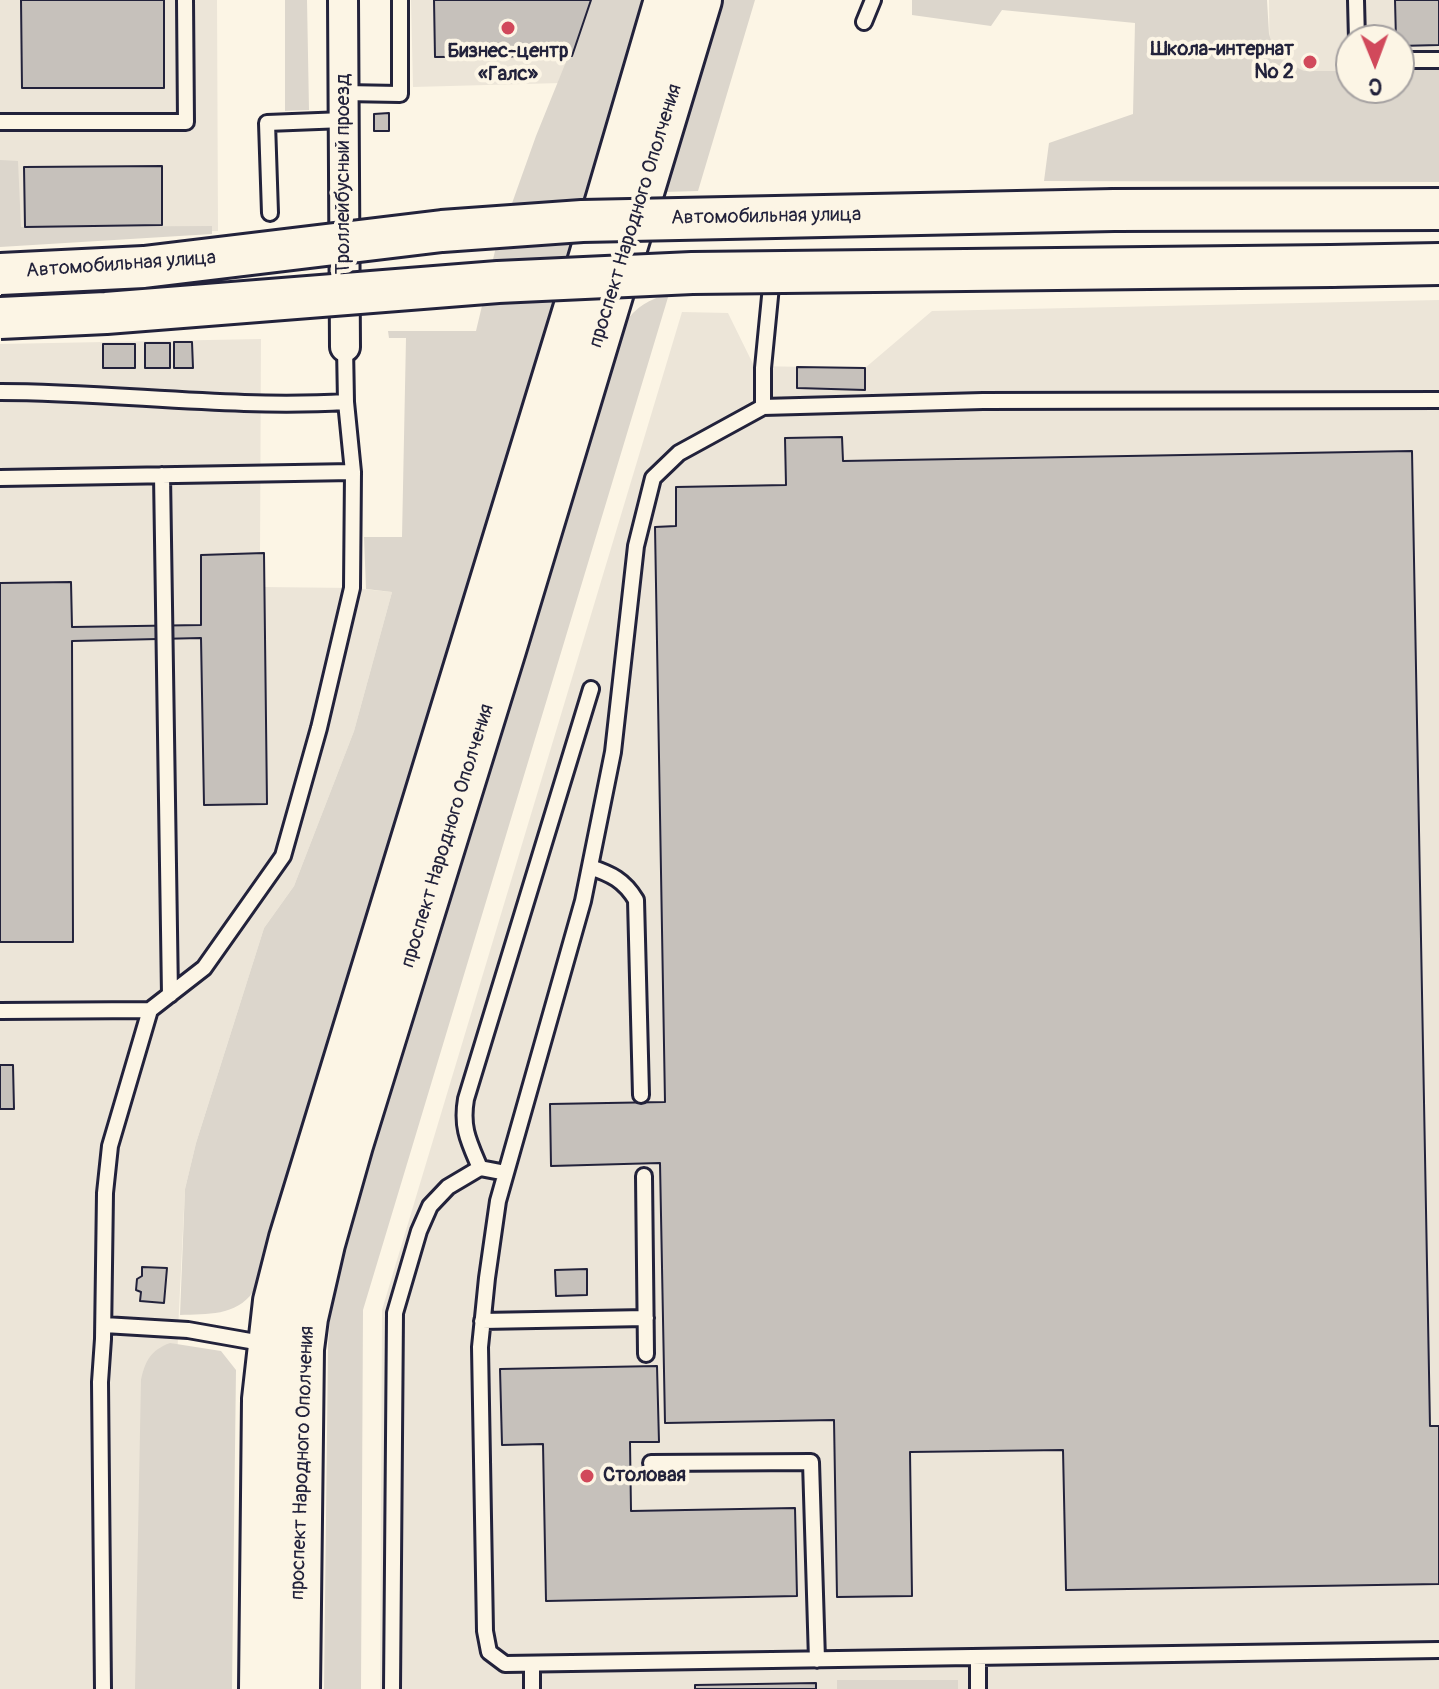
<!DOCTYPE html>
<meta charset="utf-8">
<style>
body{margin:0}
#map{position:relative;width:1439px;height:1689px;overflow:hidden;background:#fcf5e5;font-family:Pangolin,sans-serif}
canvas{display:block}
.north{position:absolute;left:1335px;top:24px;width:80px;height:80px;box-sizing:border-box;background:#fcf5e5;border:2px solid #a5a1a1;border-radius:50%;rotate:179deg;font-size:22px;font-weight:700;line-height:32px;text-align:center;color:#22223b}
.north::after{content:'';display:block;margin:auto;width:28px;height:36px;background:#d1495b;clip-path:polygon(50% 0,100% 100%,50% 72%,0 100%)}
</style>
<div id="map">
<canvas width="1439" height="1689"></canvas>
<div class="north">С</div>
</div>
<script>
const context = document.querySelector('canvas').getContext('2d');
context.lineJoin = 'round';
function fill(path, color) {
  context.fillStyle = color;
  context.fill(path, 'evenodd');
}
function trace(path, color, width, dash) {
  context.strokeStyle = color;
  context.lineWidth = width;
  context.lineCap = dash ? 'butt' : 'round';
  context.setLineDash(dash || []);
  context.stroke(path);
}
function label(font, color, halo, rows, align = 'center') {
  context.font = font + ' Pangolin,sans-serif';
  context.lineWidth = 8;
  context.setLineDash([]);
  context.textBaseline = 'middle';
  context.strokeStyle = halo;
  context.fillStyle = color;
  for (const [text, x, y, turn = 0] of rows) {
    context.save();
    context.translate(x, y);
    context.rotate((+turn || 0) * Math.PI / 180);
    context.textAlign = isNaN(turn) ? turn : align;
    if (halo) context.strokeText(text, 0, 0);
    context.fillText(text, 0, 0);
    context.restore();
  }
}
fill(new Path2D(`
 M0,0H217L218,231L0,235Z
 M411,0H591L561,83L413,87Z
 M1269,0H1439V84L1399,85V40H1351V85L1270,86Z
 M1439,300V1689H380L382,1310L682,312L728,313L754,366L865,368L932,311Z
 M261,339L260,553L264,587L352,588L392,592L354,731L294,886L264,928L196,1143L185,1189L178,1330L172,1689H0V344Z`), '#ece5d8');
fill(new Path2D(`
 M285,0H307L309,110L285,111Z
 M591,0H647L253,1292C236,1316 207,1314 180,1315L185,1189L196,1143L264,928L294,886L354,731L392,592L366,589L364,537H402L406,338H389L388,331H476L495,251L536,136Z
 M722,0H755L698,191L663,192Z
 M912,0H1267L1269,34L1276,57L1304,71H1351V88H1399V70H1439V182L1044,181L1049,143L1133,114L1135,23L1002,10L991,26L912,15Z
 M0,160L18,161L21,227L212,226V234L0,247Z
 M669,294L363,1310L361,1689H324L328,1344L334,1270L624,324C636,307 649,299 669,294Z
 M170,1343L221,1351L236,1370L232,1689H135L141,1380C145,1361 151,1350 170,1343Z
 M837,1680H958V1689H837Z`), '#dcd6cc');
const building = new Path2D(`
 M21,0H164V88H22Z
 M434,0H591L572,56L435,57Z
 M1395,0H1439V45L1399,46V40H1396Z
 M389,113V131H374V114Z
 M162,166V225L25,227L24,167Z
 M174,342H192L193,368H174Z
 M145,343H170V368H145Z
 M103,344H135V368H103Z
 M797,367L865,368V390L797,388Z
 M842,437L843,461L1412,451L1430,1426H1439V1584L1066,1590L1063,1450L910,1452L912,1596L837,1597L834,1420L665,1423L660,1163L551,1166L550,1104L665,1102L655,527L676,526V487L786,485L785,438Z
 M264,553L267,804L204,805L201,638L72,641L73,942H0V583L71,582L72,627L201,625V555Z
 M0,1065H13L14,1109H0Z
 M142,1267L167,1268L164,1303L140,1301L141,1292L136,1290L137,1279L142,1276Z
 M587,1269V1295L556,1296L555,1270Z
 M657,1366L659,1442H630L631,1511L795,1508L797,1596L546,1601L543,1444L502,1445L500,1369Z
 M816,1683V1689H695V1685Z`);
fill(building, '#c6c1bb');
trace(building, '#22223b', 2);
const lane = new Path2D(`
 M1356,0L1357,40
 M864,22L873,0
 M1399,60H1439
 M343,93L400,94V0
 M0,122H186L185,0
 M270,213L267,123L344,120
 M0,392C115,392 230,409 346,402
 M1439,400L983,401L763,407L679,453L653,478L636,546L613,752L583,901L498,1201L487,1278L480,1347L485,1631L489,1652L505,1664L1439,1650
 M763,407V368L772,276
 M162,475L170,995
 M0,478L353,472
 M590,867C611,874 624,880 636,900L641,1095
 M0,1011L150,1010
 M480,1168C469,1142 461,1128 466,1099L591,689
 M644,1176L646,1354
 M482,1321L646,1318
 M104,1325L188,1330L267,1344
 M651,1463L811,1462L817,1660
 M978,1658V1689
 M532,1664V1689
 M103,1689L100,1382L103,1339L105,1193L110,1146L150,1010L204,968L283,856L319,728L352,588L353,472L346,402L345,347
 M392,1689L395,1313L419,1231L430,1206L448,1187L480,1168L506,1173`);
const street = new Path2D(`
 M343,0L345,347`);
const secondary = new Path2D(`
 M1114,210L1439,209
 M1331,266L1439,264
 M260,1689L263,1399L274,1301L290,1238L585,273L665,0
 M299,1689L303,1349L307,1318L324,1244L352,1145L505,650L701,0`);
trace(lane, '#22223b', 20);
trace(street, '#22223b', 34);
trace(secondary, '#22223b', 46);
trace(lane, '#fcf5e5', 14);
trace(street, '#fcf5e5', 28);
trace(secondary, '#fcf5e5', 40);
const secondaryBridge = new Path2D(`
 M0,274L144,267L442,231L582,221L1114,210
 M0,318L106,313L498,282L692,273L1331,266`);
trace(secondaryBridge, '#22223b', 46, []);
trace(secondaryBridge, '#fcf5e5', 40);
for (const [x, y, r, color] of [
 [508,28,8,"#d1495b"],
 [1310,62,8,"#d1495b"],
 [587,1476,8,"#d1495b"]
]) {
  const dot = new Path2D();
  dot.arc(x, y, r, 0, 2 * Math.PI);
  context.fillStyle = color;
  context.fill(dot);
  trace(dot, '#fcf5e5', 3);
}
label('bold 20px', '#22223b', '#fcf5e5', [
 ["Школа-интернат",1294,50],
 ["№ 2",1294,73],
 ["Бизнес-центр",508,52,"center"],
 ["«Галс»",508,75,"center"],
 ["Столовая",603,1476,"left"]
], 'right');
label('20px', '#22223b', '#fcf5e5', [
 ["Троллейбусный проезд",344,174,-90],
 ["проспект Народного Ополчения",636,216,-73],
 ["Автомобильная улица",766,217,-1],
 ["Автомобильная улица",121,265,-4],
 ["проспект Народного Ополчения",448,836,-73],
 ["проспект Народного Ополчения",303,1463,-88]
]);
</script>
